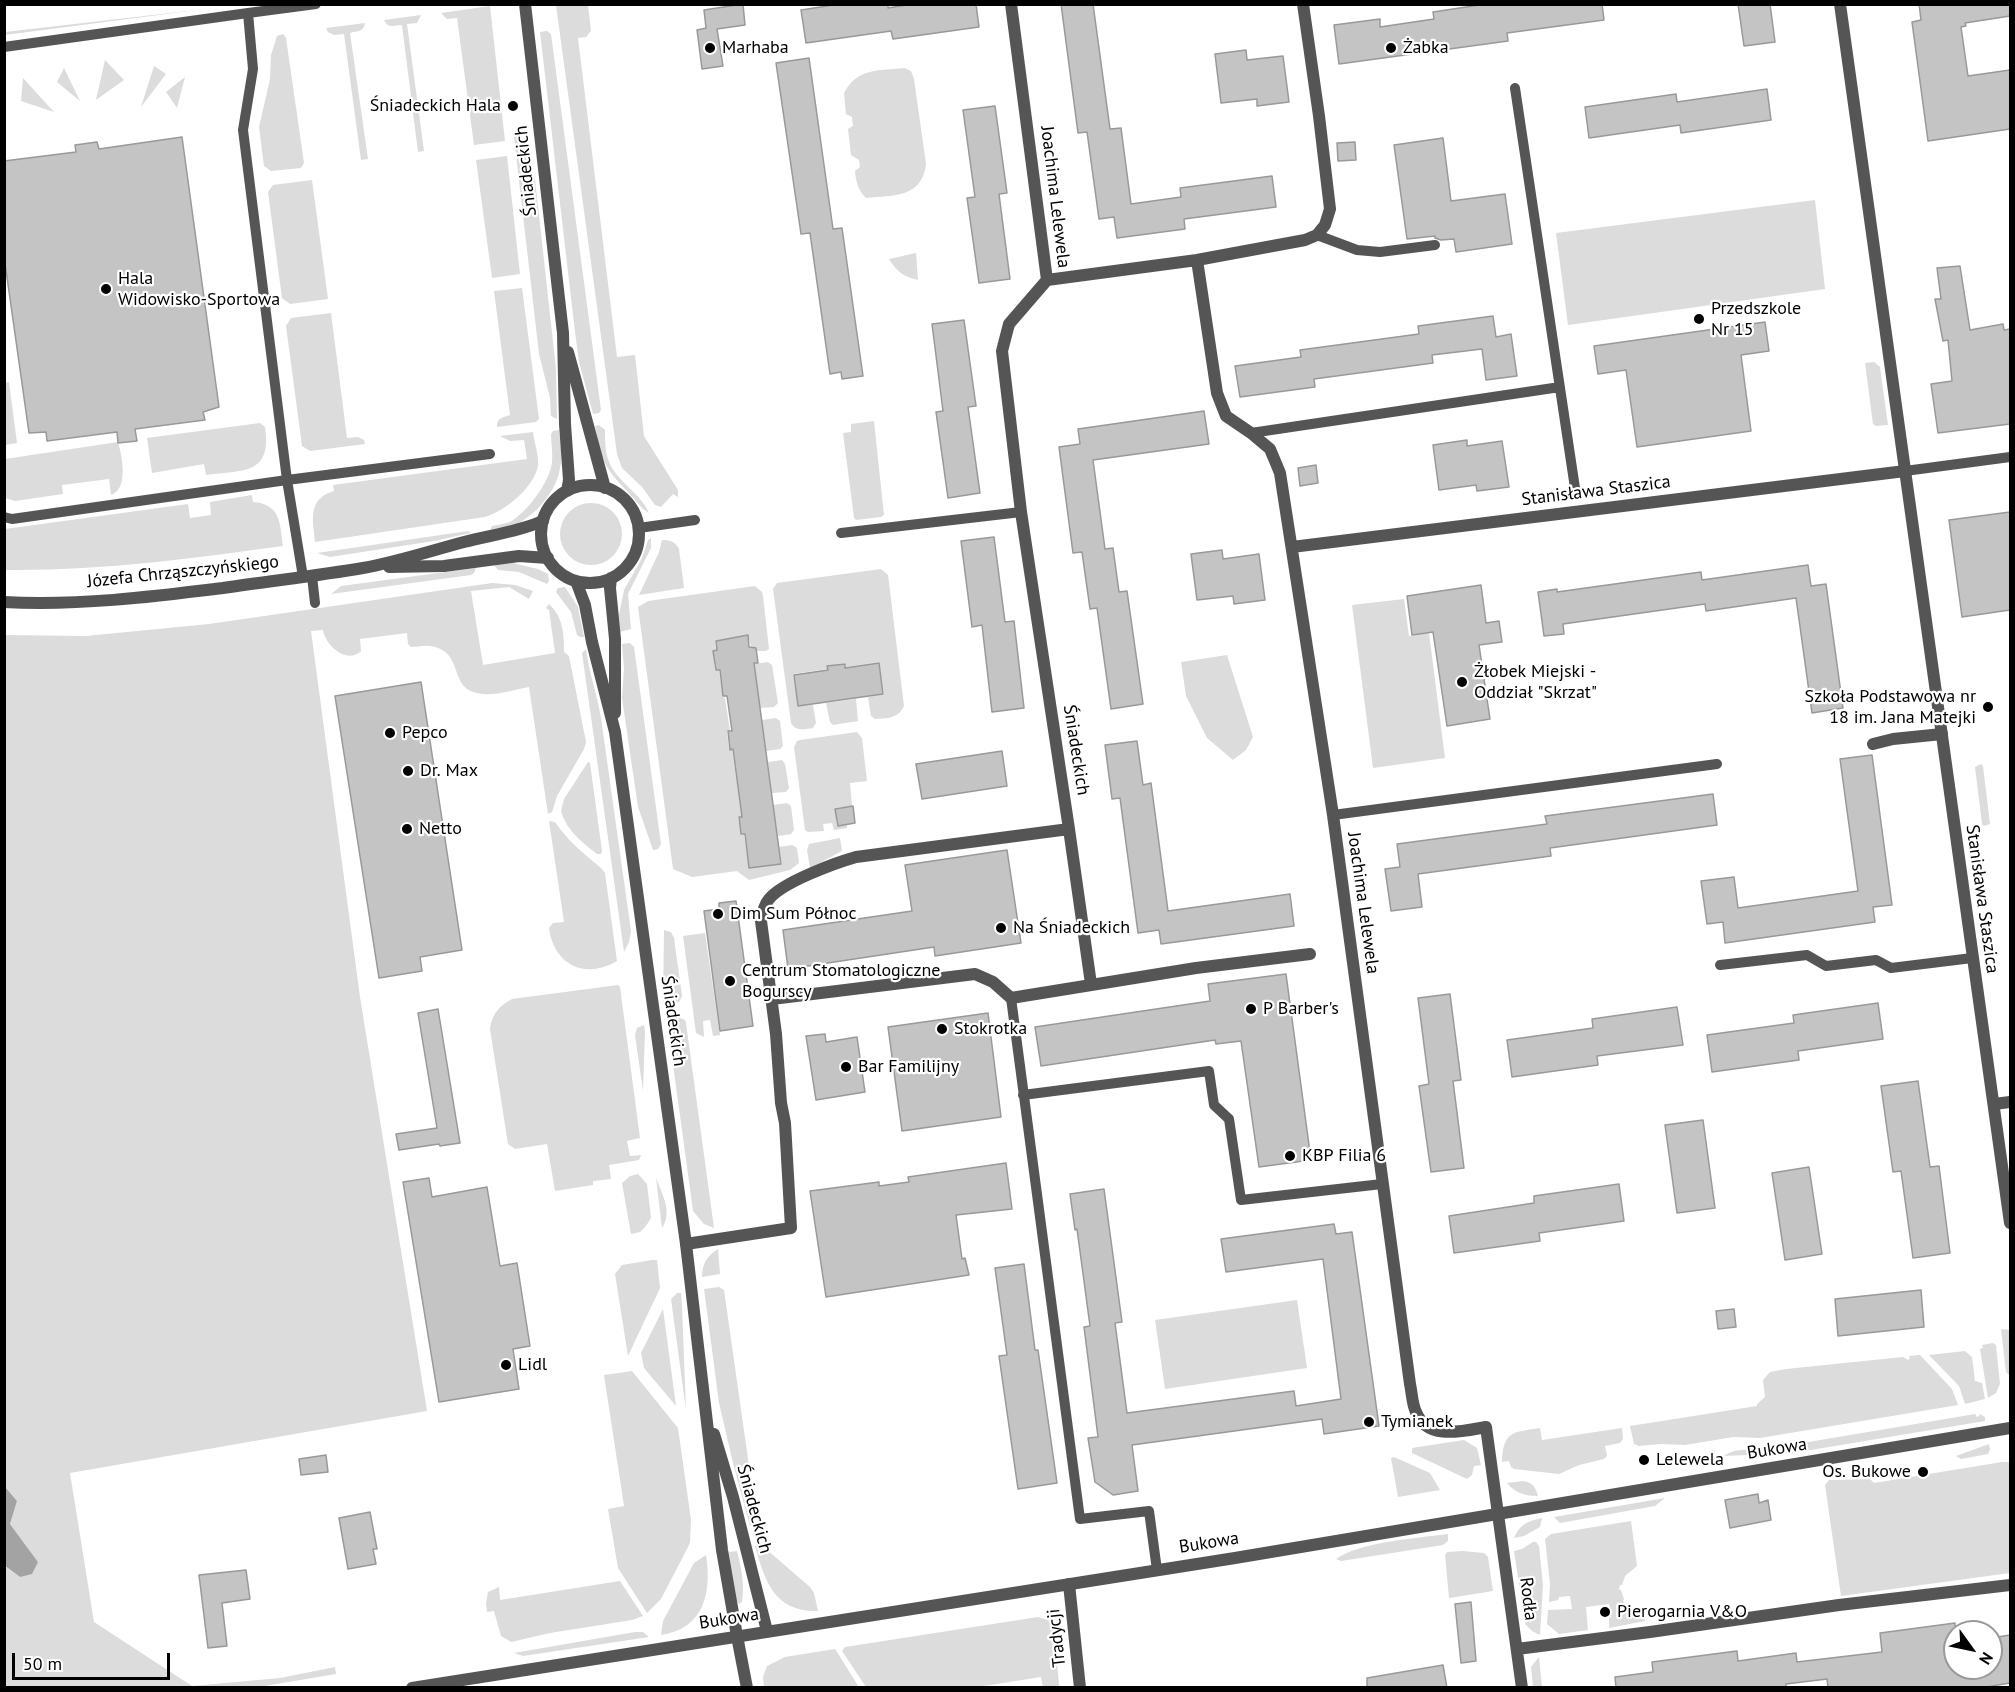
<!DOCTYPE html>
<meta charset="utf-8">
<style>
body{margin:0}
#map{position:relative;width:2015px;height:1692px;overflow:hidden;background:#fff;font-family:"PT Sans",sans-serif}
canvas{display:block}
.frame{position:absolute;inset:0;border:6px solid #000;pointer-events:none}
.north{position:absolute;left:1943px;top:1620px;width:60px;height:60px;box-sizing:border-box;background:#fff;border:2px solid #999;border-radius:50%;rotate:123deg;font-size:16px;font-weight:700;line-height:24px;text-align:center;color:#000}
.north::after{content:'';display:block;margin:auto;width:21px;height:27px;background:#000;clip-path:polygon(50% 0,100% 100%,50% 72%,0 100%)}
.scale{position:absolute;left:12px;top:1653px;width:158px;height:27px;box-sizing:border-box;border:3px solid #000;border-top:0;padding-left:8px;font-size:18px;line-height:21px;white-space:nowrap;color:#000;-webkit-text-stroke:4px #fff;paint-order:stroke}
</style>
<div id="map">
<canvas width="2015" height="1692"></canvas>
<div class="frame"></div>
<div class="north">N</div>
<div class="scale">50 m</div>
</div>
<script>
const context = document.querySelector('canvas').getContext('2d');
context.lineJoin = 'round';
function fill(path, color) {
  context.fillStyle = color;
  context.fill(path, 'evenodd');
}
function trace(path, color, width, dash) {
  context.strokeStyle = color;
  context.lineWidth = width;
  context.lineCap = dash ? 'butt' : 'round';
  context.setLineDash(dash || []);
  context.stroke(path);
}
function label(font, color, halo, rows, align = 'center') {
  context.font = font + ' "PT Sans",sans-serif';
  context.lineWidth = 4.5;
  context.setLineDash([]);
  context.textBaseline = 'middle';
  context.strokeStyle = halo;
  context.fillStyle = color;
  for (const [text, x, y, turn = 0] of rows) {
    context.save();
    context.translate(x, y);
    context.rotate((+turn || 0) * Math.PI / 180);
    context.textAlign = isNaN(turn) ? turn : align;
    if (halo) context.strokeText(text, 0, 0);
    context.fillText(text, 0, 0);
    context.restore();
  }
}
fill(new Path2D(`
 M556,5H588L591,31L586,37L578,38L617,357L635,355L644,436L678,490V497L673,494L661,507L655,505L642,487L622,468L617,454Z
 M490,6L505,141L474,145L457,18L447,19L441,13Z
 M205,9L5,35V32Z
 M421,15L417,23L407,24L424,151L418,152L402,25C394,25 388,29 384,20Z
 M365,23C364,32 357,31 350,33L368,159L361,160L344,34L334,35L328,32L326,28Z
 M547,31L551,34L601,410L599,413L593,414L579,362L575,332L540,32Z
 M283,34L286,38L304,163L301,168L271,171L264,166L259,127L270,79L271,55L277,36Z
 M105,60L124,80L96,100Z
 M154,66L166,74L141,107Z
 M64,68L80,101L57,82Z
 M905,68L911,71L914,79L926,164C922,198 894,195 866,198C858,190 856,182 855,171L860,167L859,160L851,155L848,129L853,126L852,117L846,114L844,93C858,67 879,71 905,68Z
 M185,77L177,108L166,92Z
 M23,78L54,112L21,101Z
 M516,134H519L535,179L556,369L557,419L551,416L550,398L539,354L514,137Z
 M507,156L520,274L492,278L476,160Z
 M312,180L328,299L290,304L282,298L268,192L273,185Z
 M1815,200L1825,289L1568,325L1556,233Z
 M916,253L918,280C904,277 897,272 889,259Z
 M522,288L539,419L536,422L497,427C496,418 504,417 510,415L494,291Z
 M331,313L347,438L358,437L364,440L365,444L310,451L302,446L286,326L291,318Z
 M1874,362L1880,367L1888,425L1876,426L1873,424L1865,363Z
 M9,382L17,443L5,445V383Z
 M874,421L884,515L881,517L856,520L854,518L843,433L851,432V424Z
 M260,423L265,427C272,475 244,470 206,475L204,464L152,473L147,438Z
 M599,425L605,430C605,439 605,450 608,459C615,481 640,492 649,513C640,508 636,500 629,493C603,467 602,460 595,426Z
 M559,430C560,442 563,456 560,468C557,490 537,514 518,523C509,527 499,528 490,530L492,526C497,525 504,524 510,522C527,512 550,482 552,462C553,453 551,443 551,434L553,431Z
 M533,432C534,442 539,455 538,465C535,487 505,511 485,517L315,542C313,520 307,499 334,491L333,485L527,459L524,440L510,441L500,436Z
 M118,442C122,456 129,489 111,495L109,479L62,485L63,494L15,501L5,498V459Z
 M252,495L253,502C281,504 280,524 283,546C190,559 98,571 5,570V529L188,504L190,518L211,515L210,502Z
 M560 534a31 31 0 1 1 62 0a31 31 0 1 1-62 0Z
 M468,531L471,533L434,541L330,557L317,553Z
 M651,538V548L628,594L631,629L620,632L619,615L624,590L642,558L648,540Z
 M662,540C670,540 675,541 679,549L684,588L639,595L659,552Z
 M513,563L538,569L548,574L549,581L547,584L519,572L498,570L494,565Z
 M476,568L474,573L471,575L331,594L341,586Z
 M881,569L888,575L904,706C898,719 887,718 875,719L871,716L868,697L884,694L879,662L846,667L845,663L827,666V669L793,674L798,706L813,705L816,723L813,728C804,729 796,732 791,723L773,589L777,583Z
 M492,583L515,585L533,591L529,599L509,587L471,591L483,665L555,653L549,610L546,608L549,604C563,617 564,633 564,652L569,656L586,742L584,749L557,796L552,812L548,814L529,687C513,690 493,697 477,693C448,687 465,651 430,646C424,645 417,647 411,647L408,644L407,633L360,639L361,651C347,665 325,645 323,630L311,631L360,997L427,1411L70,1473L94,1622L192,1686L280,1678L335,1667L336,1674L253,1688L5,1687L4,1566L20,1577L38,1562L10,1524L17,1501L4,1487L5,635L86,636L209,624Z
 M755,586L762,592L763,596L769,649L766,651H752L748,635L715,641L716,650L713,651L715,670H719L723,697L725,698L730,731L727,732L729,750H732L742,816L738,817L741,835H744L749,868L782,864L779,847L792,845L797,848L799,863L790,870L749,880L737,871L692,877L673,869L638,607L648,601Z
 M565,587L578,607L584,637H580L577,635L571,612L556,592L558,588Z
 M1404,599L1409,636L1429,633L1445,758L1373,768L1352,605Z
 M630,643L634,647L661,844L658,849L653,850L638,807L622,698L624,669L622,644Z
 M586,649C589,673 597,694 601,718L631,931L629,942L624,952L582,653Z
 M1227,655L1253,737L1246,750L1233,760L1207,738L1186,696L1181,662Z
 M768,662L772,665L778,703L774,707L760,708L754,664Z
 M856,699L858,721L833,725L830,722L826,703Z
 M776,718L780,721L783,746L780,749L766,751L762,720Z
 M857,732L862,738L867,781L850,783L852,806L835,808L837,826L847,825V828L834,830L832,823L823,824L824,831L808,832L805,830L794,747L797,741L800,740Z
 M782,760L785,764L789,788L786,792L772,793L768,762Z
 M588,762L590,763L602,851L601,854H597C582,842 566,830 561,811L564,799Z
 M1981,764L1983,766L1990,824L1984,826L1982,824L1975,767Z
 M787,803L791,806L794,830L791,834L778,836L773,805Z
 M549,821L555,822C568,841 584,854 601,868L605,873L617,961C585,980 554,965 549,928L553,923L564,922Z
 M840,838L842,851L810,868L807,850L809,844Z
 M664,930L671,932L674,938L682,996L679,1002L664,1005L663,1001Z
 M705,933L720,1035L713,1036L710,1020L703,1021L704,1037L696,1033L683,936Z
 M618,985L620,987L640,1138L627,1141L630,1156L641,1155L639,1160L609,1165L611,1179L593,1181V1185L555,1191L547,1144L515,1149L508,1144L490,1029C492,1014 499,1006 512,999Z
 M680,1018L685,1020L686,1023L714,1228L704,1224L693,1211L667,1020Z
 M644,1025L645,1031L643,1091L635,1035L637,1028Z
 M638,1174L647,1184L651,1218L646,1226L640,1232L631,1234L622,1183L630,1176Z
 M656,1178C662,1194 673,1212 662,1228Z
 M718,1249L720,1274L702,1277C702,1264 707,1256 718,1249Z
 M652,1260H657L660,1288L628,1356L615,1274L622,1265Z
 M719,1287L724,1290L756,1515L754,1522L750,1526L733,1463L719,1403L704,1289Z
 M677,1293H681L682,1306L686,1410L671,1299Z
 M1297,1300L1307,1368L1165,1389L1155,1320Z
 M663,1309L676,1406L644,1368L641,1353Z
 M2001,1329L2010,1330V1376L2006,1372Z
 M1993,1343L1996,1345L2000,1384L1996,1393L1988,1398L1980,1349L1983,1348L1982,1345Z
 M1965,1351L1972,1357L1975,1381L1982,1383L1985,1399L1965,1404L1959,1386L1929,1355Z
 M1920,1355L1952,1389L1958,1405L1760,1438L1733,1437L1685,1445L1661,1444L1639,1446L1634,1444L1630,1426L1757,1406V1404L1765,1397L1763,1380L1770,1372L1786,1369L1903,1357L1908,1360L1910,1358L1909,1356Z
 M632,1371L678,1428L691,1520L690,1542L688,1547L661,1599L647,1613L618,1568L608,1509L624,1506L604,1375Z
 M1975,1414L1977,1417L1979,1416L1980,1414L1985,1417V1421L1793,1453L1724,1456C1734,1448 1749,1450 1761,1450Z
 M1540,1428L1542,1440L1622,1428L1623,1439L1620,1443L1605,1446L1607,1456L1604,1459L1579,1465L1559,1474L1514,1469L1511,1467L1509,1461L1502,1462C1503,1431 1513,1432 1540,1428Z
 M1464,1440L1477,1448L1481,1465L1474,1466L1472,1475L1467,1479L1412,1453V1448Z
 M1989,1444L1990,1449L1988,1454L1961,1459L1956,1456Z
 M1394,1457L1430,1473L1440,1490L1398,1497L1391,1458Z
 M2002,1462H2010V1573L1841,1596L1825,1485L1829,1480L1870,1479L1874,1483Z
 M1523,1481C1533,1483 1535,1486 1538,1496C1525,1496 1515,1493 1507,1483Z
 M1665,1498L1655,1506L1560,1523L1554,1517Z
 M1542,1518L1540,1527L1524,1536L1514,1538C1520,1524 1528,1521 1542,1518Z
 M1631,1521L1637,1566L1625,1576L1622,1585H1620L1619,1590H1621L1624,1599L1623,1601L1626,1605L1628,1603L1634,1608L1642,1609L1645,1621L1609,1628V1618L1611,1617L1609,1604L1586,1607L1588,1630L1559,1634L1547,1624L1548,1610L1572,1609L1570,1596L1559,1597L1558,1600L1549,1602L1550,1584L1545,1539L1551,1534Z
 M1448,1534V1541L1443,1545L1341,1561L1336,1559C1359,1542 1418,1538 1448,1534Z
 M1533,1542H1536L1539,1546L1543,1585L1540,1635L1532,1631L1525,1624L1514,1551L1522,1549Z
 M755,1546H759L766,1549L810,1587L814,1593L818,1611C774,1612 765,1581 755,1546Z
 M737,1551C741,1568 745,1584 742,1602L739,1604C729,1591 731,1568 729,1552Z
 M1463,1551L1484,1553L1488,1557L1493,1591L1449,1598L1445,1555L1447,1552Z
 M706,1555C712,1592 704,1629 661,1635L663,1621L694,1563Z
 M620,1581L643,1616L632,1620L550,1633L511,1642L501,1636L494,1611L487,1612L486,1603L488,1592L499,1587L500,1600Z
 M1038,1617L1054,1622L1059,1686L1058,1687H1043L1041,1677L978,1687H866L842,1651L845,1647Z
 M635,1632H643L649,1637L523,1656L514,1653Z
 M835,1649L859,1687H764L763,1677L767,1666L785,1657Z
 M1539,1657L1542,1687H1533L1531,1667Z`), '#dcdcdc');
fill(new Path2D(`
 M5,1487L17,1501L10,1524L38,1562L32,1574L20,1577L5,1566Z`), '#a3a3a3');
const building = new Path2D(`
 M743,4L745,25L717,29L723,66L702,69L697,30L706,28L704,10Z
 M840,4H888V8L913,4H976L979,27L893,39L891,31L806,43L801,10Z
 M1061,4H1093L1110,129L1121,128L1131,204L1181,197L1180,188L1272,176L1276,207L1184,219L1185,229L1117,238L1114,217L1099,219L1087,132L1078,133Z
 M1486,4H1602L1604,20L1507,33L1508,41L1339,64L1334,25L1380,19V27L1434,19L1433,12Z
 M1738,4H1770L1775,42L1744,46Z
 M1919,4H2010V16L1965,23L1966,26L1961,27L1968,76L2010,70V129L1928,141L1912,22L1921,20Z
 M1246,50L1247,60L1283,56L1289,102L1257,106V99L1221,103L1215,54Z
 M809,58L833,229L842,228L863,376L842,379L841,372L830,374L810,233L801,234L776,63Z
 M1767,89L1771,120L1681,133L1680,125L1589,138L1585,107L1676,94L1677,102Z
 M995,106L1007,193L999,194L1010,279L979,283L967,198L975,197L963,110Z
 M182,137L219,407L203,412L205,420L135,429L137,441L118,443L117,432L47,441L46,432L29,433L4,256V161L76,152L75,145L97,142L99,149Z
 M1443,138L1451,201L1505,194L1512,244L1456,252L1454,239L1441,240L1435,238V236L1407,239L1394,145Z
 M1355,142L1356,160L1338,161L1337,143Z
 M1960,266L1970,330L2003,324L2004,330L2010,329V424L1938,433L1931,384L1952,381L1948,340L1943,341L1935,299H1941L1937,268Z
 M1493,316L1496,337L1511,334L1517,376L1486,380L1482,349L1432,355L1433,363L1314,379L1315,387L1240,397L1235,366L1301,357L1300,350L1419,334L1418,326Z
 M964,320L976,406L968,407L980,493L948,498L936,412L943,411L932,324Z
 M1765,322L1769,351L1741,355L1751,431L1637,447L1626,370L1598,374L1594,346Z
 M1204,411L1209,444L1093,460L1105,549L1113,548L1119,592L1127,591L1143,704L1111,709L1097,608L1090,609L1082,552L1073,553L1059,447L1080,444L1078,429Z
 M1467,440V446L1502,441L1509,487L1477,491L1476,485L1439,490L1433,445Z
 M1316,465L1318,483L1300,486L1298,468Z
 M2010,512V610L1962,617L1949,520Z
 M994,537L1005,622L1014,621L1024,708L992,712L982,625L972,627L961,541Z
 M1222,550L1223,559L1259,554L1265,600L1234,604L1233,596L1197,600L1191,554Z
 M1808,565L1811,586L1826,584L1843,708L1812,713L1796,598L1706,611L1705,604L1563,624L1564,634L1544,636L1538,592L1557,589V592L1701,572L1702,580Z
 M1481,585L1486,623L1499,621L1502,642L1479,645L1490,719L1447,726L1433,632L1412,635L1407,596Z
 M748,635L749,647L756,648L758,663H754L781,864L749,868L745,834H741L739,817H742L733,749L730,750L728,731H732L727,696H723L720,670H716L713,651L717,650L716,641Z
 M879,663L883,694L798,706L794,675L828,670L827,666L845,664V668Z
 M421,682L462,950L420,957L422,971L379,978L335,696Z
 M1137,741L1143,785L1151,783L1168,911L1290,894L1294,926L1161,944L1159,930L1138,933L1120,798L1112,799L1105,745Z
 M1002,751L1007,786L922,799L916,764Z
 M1872,755L1892,905L1873,907L1875,922L1725,943L1723,922L1707,924L1701,881L1734,877L1738,908L1858,891L1840,759Z
 M1713,794L1717,825L1550,848L1551,856L1418,874L1422,907L1391,911L1385,869L1400,867L1397,844L1547,824L1545,816Z
 M853,806L855,823L838,826L835,809Z
 M1007,850L1021,943L935,956L934,947L788,969L783,930L912,911L905,865Z
 M736,901L753,1026L720,1031L704,911L719,909V903Z
 M1286,974L1311,1160L1259,1167L1241,1041L1216,1044L1215,1040L1041,1066L1035,1027L1210,1001L1208,984Z
 M1450,994L1461,1080L1453,1081L1464,1168L1431,1172L1419,1086L1429,1084L1418,998Z
 M1878,1003L1883,1039L1798,1051L1799,1060L1712,1072L1707,1035L1794,1023L1793,1015Z
 M1677,1007L1683,1045L1597,1056L1598,1065L1512,1077L1507,1040L1593,1028L1592,1019Z
 M438,1009L460,1143L440,1146L439,1144L399,1150L396,1134L437,1128L418,1013Z
 M988,1013L1001,1117L902,1131L888,1027Z
 M825,1034L826,1042L857,1037L865,1092L816,1100L806,1036Z
 M1918,1081L1930,1167L1939,1166L1950,1253L1913,1258L1901,1171L1893,1172L1881,1086Z
 M1703,1120L1715,1208L1677,1213L1665,1125Z
 M1006,1163L1012,1209L956,1215L962,1259L965,1258L969,1275L826,1297L810,1191L879,1182V1186L909,1182L908,1177Z
 M1809,1167L1822,1254L1785,1260L1772,1173Z
 M429,1178L432,1197L487,1187L500,1266L517,1263L530,1346L513,1349L519,1389L439,1402L403,1182Z
 M1619,1184L1624,1221L1539,1233L1540,1241L1454,1253L1449,1216L1534,1203V1196Z
 M1104,1189L1122,1322L1115,1323L1127,1413L1294,1391L1296,1406L1341,1399L1323,1259L1226,1272L1221,1239L1334,1224L1336,1234L1352,1232L1379,1426L1324,1434L1322,1419L1132,1445L1138,1491L1113,1495L1095,1482L1088,1438L1098,1437L1084,1327L1090,1326L1077,1229L1075,1230L1070,1194Z
 M1024,1264L1035,1350H1038L1057,1483L1018,1489L999,1356L1007,1355L995,1268Z
 M1921,1290L1924,1327L1838,1336L1835,1299Z
 M1734,1309L1736,1327L1718,1329L1716,1311Z
 M326,1455L328,1472L301,1475L299,1459Z
 M1758,1494L1759,1503L1768,1500L1771,1520L1730,1528L1725,1500Z
 M370,1512L377,1549H373L376,1564L348,1569L339,1518Z
 M246,1570L250,1599L222,1603L227,1646L208,1648L199,1575Z
 M1471,1602L1476,1661L1461,1663L1455,1604Z
 M1955,1623V1668H1991V1638L2010,1635V1683L1980,1688H1828L1827,1679L1786,1684V1688H1616L1615,1677L1653,1672L1652,1662L1737,1651L1738,1661L1796,1653L1797,1662L1882,1652L1880,1633Z
 M1443,1665L1447,1688H1367V1678Z`);
fill(building, '#c4c4c4');
trace(building, '#999', 1.5);
trace(new Path2D(`
 M4,47L248,13
 M1515,88L1575,488
 M1317,235L1357,250L1380,252L1435,245
 M1251,433L1560,387
 M1905,471L2010,457
 M4,517L12,519L287,480L490,454
 M639,528L695,520
 M841,533L1021,512
 M312,576L315,603
 M303,577L287,480L243,130L253,69L248,13L316,4
 M1333,815L1717,764
 M1720,965L1807,955L1826,966L1876,960L1891,968L1972,958
 M1011,998L1080,1519L1149,1511L1157,1570
 M1023,1095L1209,1071L1214,1105L1229,1119L1241,1200L1382,1184`), '#555', 10);
trace(new Path2D(`
 M1011,4L1047,280
 M1197,260L1217,393L1226,416L1251,433L1270,449L1280,473L1333,815L1410,1384C1412,1393 1412,1404 1416,1412C1427,1441 1463,1431 1486,1427L1522,1688
 M1047,280L1197,260L1305,240L1317,235L1325,225L1330,209L1319,116L1303,4
 M1292,547L1905,471
 M389,567L444,566L519,556L548,558
 M4,602C77,606 150,597 223,588C269,581 316,576 363,568C397,562 430,551 464,542C491,535 517,532 543,521
 M1873,744L1893,739L1942,734
 M1069,829L1091,984
 M772,999L975,974L993,982L1011,998L1196,968L1310,954
 M1994,1104L2010,1102
 M686,1244L791,1228L785,1123L781,1103L776,1034L761,921C763,912 764,905 769,899C783,882 835,863 856,857L1069,829L1021,512L1002,351L1009,324L1047,280
 M1069,1584L1080,1688
 M737,1636L747,1688
 M1517,1649L1650,1632L1839,1605L2010,1585`), '#555', 12);
trace(new Path2D(`
 M525,4L563,333L565,424L569,480L567,491
 M1840,4L2010,1223
 M568,352L605,488
 M541 534a49 49 0 1 1 98 0a49 49 0 1 1-98 0Z
 M611,578L610,588L615,639V713
 M576,581L585,605L592,642L615,732L686,1244L722,1550L737,1636
 M714,1434L733,1497L767,1631
 M412,1688L1235,1558L2010,1428`), '#555', 12);
for (const [x, y, r, color] of [
 [710,48,6,"#000"],
 [1391,48,6,"#000"],
 [513,106,6,"#000"],
 [106,289,6,"#000"],
 [1699,319,6,"#000"],
 [1462,682,6,"#000"],
 [1988,707,6,"#000"],
 [390,733,6,"#000"],
 [408,771,6,"#000"],
 [407,829,6,"#000"],
 [718,914,6,"#000"],
 [1001,928,6,"#000"],
 [730,981,6,"#000"],
 [1251,1009,6,"#000"],
 [942,1029,6,"#000"],
 [846,1067,6,"#000"],
 [1290,1156,6,"#000"],
 [506,1365,6,"#000"],
 [1369,1422,6,"#000"],
 [1644,1460,6,"#000"],
 [1923,1472,6,"#000"],
 [1605,1612,6,"#000"]
]) {
  const dot = new Path2D();
  dot.arc(x, y, r, 0, 2 * Math.PI);
  context.fillStyle = color;
  context.fill(dot);
  trace(dot, '#fff', 2);
}
label('18px', '#000', '#fff', [
 ["Marhaba",722,48],
 ["Żabka",1403,48],
 ["Śniadeckich Hala",501,106,"right"],
 ["Hala",118,279],
 ["Widowisko-Sportowa",118,300],
 ["Przedszkole",1711,309],
 ["Nr 15",1711,330],
 ["Żłobek Miejski -",1474,672],
 ["Oddział \"Skrzat\"",1474,693],
 ["Szkoła Podstawowa nr",1976,697,"right"],
 ["18 im. Jana Matejki",1976,718,"right"],
 ["Pepco",402,733],
 ["Dr. Max",420,771],
 ["Netto",419,829],
 ["Dim Sum Północ",730,914],
 ["Na Śniadeckich",1013,928],
 ["Centrum Stomatologiczne",742,971],
 ["Bogurscy",742,992],
 ["P Barber's",1263,1009],
 ["Stokrotka",954,1029],
 ["Bar Familijny",858,1067],
 ["KBP Filia 6",1302,1156],
 ["Lidl",518,1365],
 ["Tymianek",1381,1422],
 ["Lelewela",1656,1460],
 ["Os. Bukowe",1911,1472,"right"],
 ["Pierogarnia V&O",1617,1612]
], 'left');
label('18px', '#000', '#fff', [
 ["Śniadeckich",526,171,-96],
 ["Joachima Lelewela",1055,197,83],
 ["Stanisława Staszica",1596,491,-7],
 ["Józefa Chrząszczyńskiego",183,572,-6],
 ["Śniadeckich",1076,750,81],
 ["Stanisława Staszica",1982,899,82],
 ["Joachima Lelewela",1363,903,82],
 ["Śniadeckich",673,1021,82],
 ["Bukowa",1777,1449,-9],
 ["Śniadeckich",754,1509,75],
 ["Bukowa",1209,1543,-9],
 ["Rodła",1528,1599,83],
 ["Bukowa",729,1619,-9],
 ["Tradycji",1057,1638,-96]
]);
</script>
